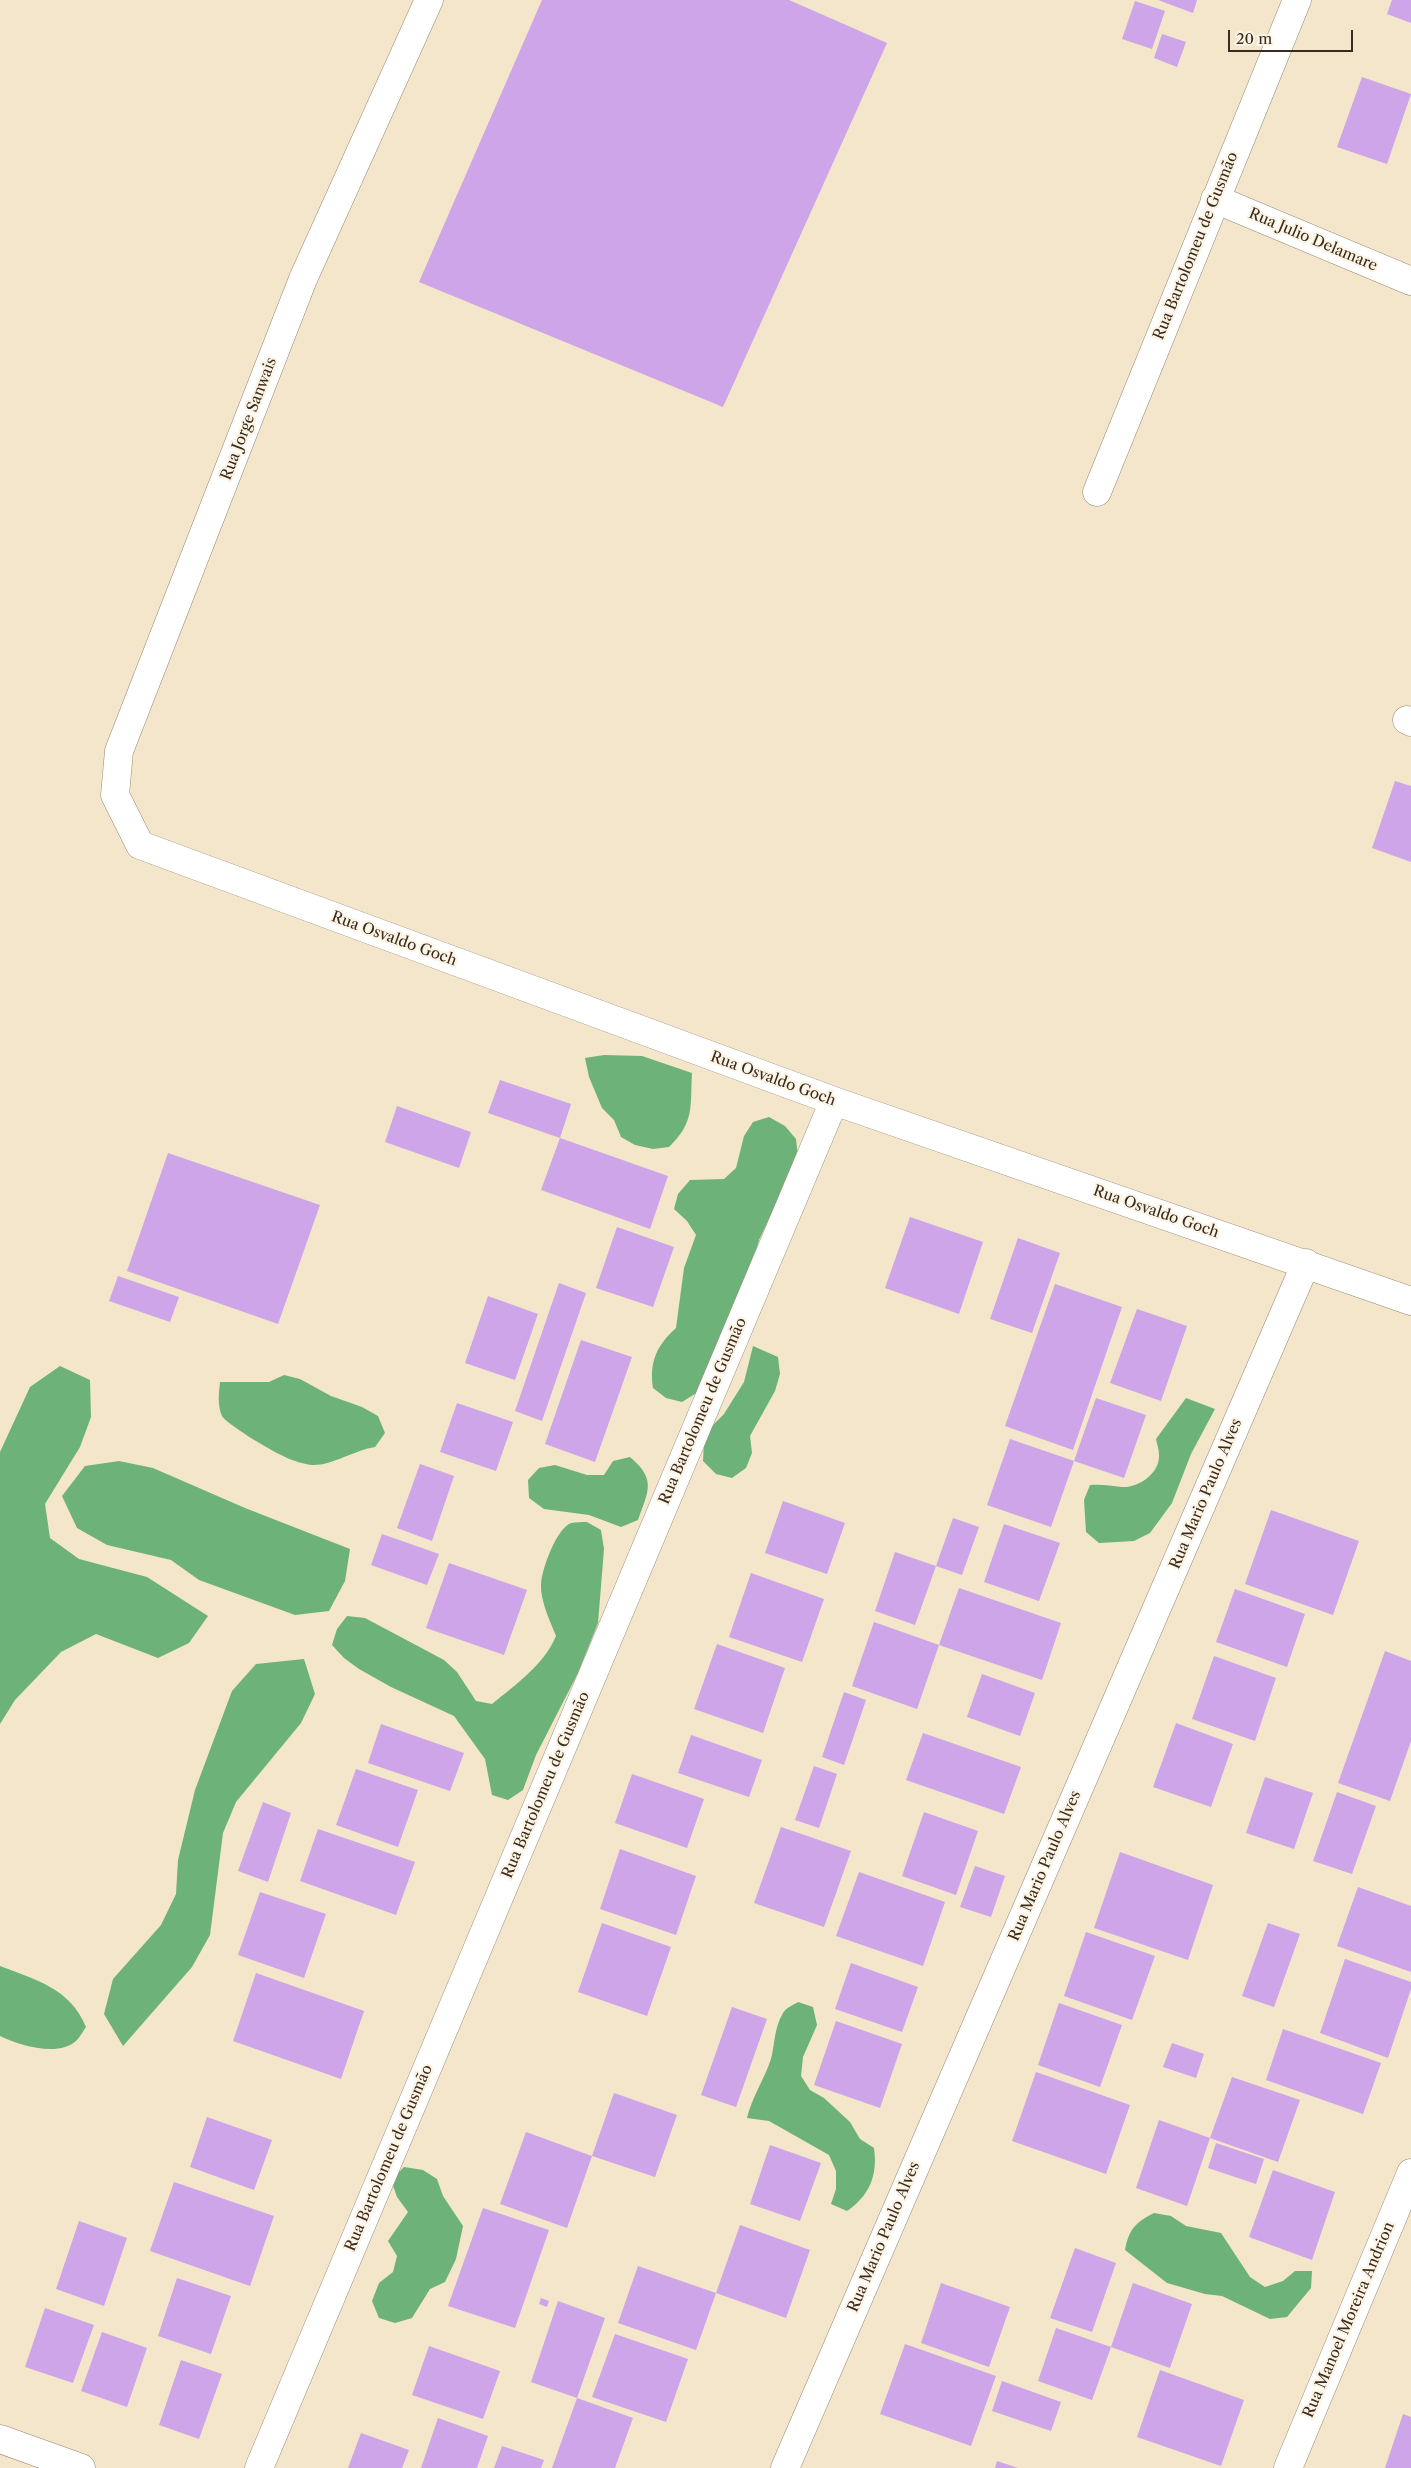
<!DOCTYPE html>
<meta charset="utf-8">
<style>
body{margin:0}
#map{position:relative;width:1411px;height:2468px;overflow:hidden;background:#f3e6ca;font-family:"Libre Caslon Text",serif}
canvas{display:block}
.scale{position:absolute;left:1228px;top:30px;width:125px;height:22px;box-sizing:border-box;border:2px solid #3b2a1e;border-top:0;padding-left:6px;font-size:15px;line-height:18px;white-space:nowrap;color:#3b2a1e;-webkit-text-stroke:4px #fcf5e5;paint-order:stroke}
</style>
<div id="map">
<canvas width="1411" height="2468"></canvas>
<div class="scale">20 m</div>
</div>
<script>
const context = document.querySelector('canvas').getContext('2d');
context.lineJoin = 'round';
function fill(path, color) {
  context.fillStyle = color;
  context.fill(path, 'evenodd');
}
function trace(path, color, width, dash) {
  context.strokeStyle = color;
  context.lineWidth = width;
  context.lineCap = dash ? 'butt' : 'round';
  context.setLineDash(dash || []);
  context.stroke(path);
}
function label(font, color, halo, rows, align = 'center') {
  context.font = font + ' "Libre Caslon Text",serif';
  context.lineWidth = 4.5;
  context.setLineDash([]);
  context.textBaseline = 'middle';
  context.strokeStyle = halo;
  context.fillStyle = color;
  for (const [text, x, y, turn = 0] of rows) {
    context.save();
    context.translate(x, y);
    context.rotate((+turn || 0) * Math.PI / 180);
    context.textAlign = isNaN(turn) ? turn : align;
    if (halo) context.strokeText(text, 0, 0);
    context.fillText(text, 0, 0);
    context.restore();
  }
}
fill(new Path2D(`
 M604,1055L642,1056L692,1073C690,1107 695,1122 669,1147L653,1149L635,1145L621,1137L614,1120L602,1108L589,1077L585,1058Z
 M769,1117L785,1126L796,1139L798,1157L759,1240L750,1276L698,1392L682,1402L666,1398L653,1388C649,1362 657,1345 676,1328L684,1268L696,1235L687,1221L674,1209L678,1194L690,1180L724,1179L736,1168L744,1136L753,1122Z
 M753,1346L778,1357L780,1374L775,1391L750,1436L752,1453L746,1468L732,1478L716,1474L703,1461L704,1442L711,1427L724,1414L744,1382Z
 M60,1366L90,1380L91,1417L80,1447L45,1504L50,1538L79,1559L147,1577L208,1616L189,1643L158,1658L96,1634L61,1652L15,1700L0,1724V1452L30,1387Z
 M284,1375L300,1379L331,1396L362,1407L378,1416L385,1433L375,1447C355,1450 331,1466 312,1465C302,1464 288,1459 279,1454C270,1450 225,1423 222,1416C217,1405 219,1392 220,1382H269Z
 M1186,1398L1215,1409L1191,1454L1172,1503L1150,1533L1134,1541L1099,1543L1086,1532L1084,1500L1090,1485C1102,1484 1111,1486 1122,1487C1139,1488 1160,1473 1159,1455C1159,1450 1157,1444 1156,1439Z
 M630,1457C657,1480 648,1491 638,1520L621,1527L589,1515L544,1509L529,1498L528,1480L539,1468L555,1465L587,1475H604L613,1461Z
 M119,1461L153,1468L245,1508L350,1549L345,1581L329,1611L295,1615L199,1580L171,1560L107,1545L77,1528L62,1496L85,1466Z
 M587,1522L601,1530L604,1549L598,1623L578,1673L536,1755L523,1790L508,1800L492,1795L485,1759L454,1716L391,1687L359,1669L344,1658L332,1645L337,1629L347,1616L365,1618L444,1660L457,1672L476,1701L492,1704C515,1685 544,1665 556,1636C550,1621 540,1600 541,1584C542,1569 556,1529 571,1523C576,1522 582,1522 587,1522Z
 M304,1659L315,1694L301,1723L236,1802L223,1833L210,1935L192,1967L123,2046L104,2014L113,1979L161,1925L176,1894L178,1860L195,1790L232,1691L256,1664Z
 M0,1966C36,1980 70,1988 86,2027C83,2031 80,2037 77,2040C59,2058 19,2045 0,2036Z
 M798,2002L813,2007L817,2025L803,2057L801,2076L810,2090L824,2098L850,2122L860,2139L874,2148C878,2176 869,2196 847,2211L831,2204L836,2189V2171L829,2155L769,2121L747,2118C752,2097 764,2080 771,2059C775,2044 774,2028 783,2013C786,2008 793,2005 798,2002Z
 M404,2167L423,2170L437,2179L443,2196L463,2226L456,2259L445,2282L430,2289L412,2318L395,2323L379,2318L372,2301L379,2283L393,2272L397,2256L388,2241L408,2212L397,2197L391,2180Z
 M1154,2213L1171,2216L1186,2226L1221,2233L1250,2277L1265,2287L1283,2281L1295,2271H1312L1311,2288L1287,2317L1270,2319L1222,2296L1205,2294L1167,2283L1125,2250C1129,2229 1135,2223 1154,2213Z`), '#6db278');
fill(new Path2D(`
 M542,0H789L887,43L723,407L419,282Z
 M1158,0H1197L1193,13Z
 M1392,0H1411V23L1387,14Z
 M1135,1L1165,11L1152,49L1122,39Z
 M1162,34L1186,42L1177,67L1154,58Z
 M1362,77L1411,94L1387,164L1337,147Z
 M1395,781L1411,786V862L1372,848Z
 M500,1080L571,1104L560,1138L488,1113Z
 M397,1106L471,1132L459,1168L385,1142Z
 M560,1138L668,1176L650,1229L541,1190Z
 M168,1153L320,1205L278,1324L127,1271Z
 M910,1217L983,1242L959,1314L885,1288Z
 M617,1227L674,1247L653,1307L596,1288Z
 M1018,1238L1060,1253L1032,1333L990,1319Z
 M118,1276L179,1297L170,1322L109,1301Z
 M559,1283L586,1293L542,1421L515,1411Z
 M1055,1284L1122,1307L1073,1450L1005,1426Z
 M488,1296L538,1314L515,1380L465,1363Z
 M1137,1309L1187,1326L1161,1401L1110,1383Z
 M581,1340L632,1357L595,1462L545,1444Z
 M1096,1398L1146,1415L1124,1478L1074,1461Z
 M457,1403L513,1422L496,1471L440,1452Z
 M1010,1439L1074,1461L1051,1527L987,1505Z
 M420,1464L454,1476L432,1541L397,1528Z
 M783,1501L845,1523L827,1574L765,1553Z
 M1271,1510L1359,1541L1333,1615L1245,1584Z
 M953,1518L979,1527L962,1575L936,1566Z
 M1004,1524L1060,1543L1039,1601L984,1582Z
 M382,1534L439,1554L427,1585L371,1565Z
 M895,1552L936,1566L915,1625L875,1611Z
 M449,1563L527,1590L504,1655L426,1628Z
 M751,1573L824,1599L802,1662L729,1637Z
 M959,1588L1061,1623L1042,1680L939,1645L917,1709L852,1686L874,1622L939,1645Z
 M1235,1589L1305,1614L1287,1667L1216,1642Z
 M717,1644L785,1668L763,1733L694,1709Z
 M1385,1651L1411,1661V1741L1390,1801L1338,1783Z
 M1214,1656L1276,1678L1255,1741L1192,1719Z
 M982,1674L1035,1693L1020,1736L967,1717Z
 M844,1692L866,1700L844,1765L822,1757Z
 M1176,1723L1233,1744L1211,1807L1153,1787Z
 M381,1724L464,1753L450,1791L368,1763Z
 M923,1733L1021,1767L1004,1814L906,1780Z
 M691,1735L762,1760L749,1797L678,1773Z
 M814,1766L837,1774L819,1828L795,1820Z
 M356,1769L418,1790L398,1847L336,1825Z
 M632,1774L704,1799L687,1848L615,1823Z
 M1265,1777L1313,1793L1294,1849L1246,1833Z
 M1337,1792L1376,1806L1352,1874L1313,1861Z
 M263,1802L291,1813L268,1882L238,1871Z
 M924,1812L978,1831L956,1895L902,1876Z
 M781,1827L851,1851L824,1927L754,1903Z
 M318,1829L415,1862L396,1915L300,1881Z
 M620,1849L696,1876L676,1935L600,1909Z
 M1120,1852L1213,1885L1188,1960L1094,1928Z
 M975,1866L1005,1876L991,1917L960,1907Z
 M859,1872L945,1902L923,1966L836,1936Z
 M1358,1887L1411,1906V1972L1337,1946Z
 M260,1892L326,1914L304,1978L238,1955Z
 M602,1923L671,1947L647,2016L578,1992Z
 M1268,1923L1300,1934L1274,2007L1242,1996Z
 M1086,1932L1155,1956L1132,2020L1064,1996Z
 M1345,1959L1411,1982V1989L1388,2058L1320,2033Z
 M851,1963L918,1987L902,2032L835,2009Z
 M256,1973L364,2011L341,2079L233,2041Z
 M1059,2003L1122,2025L1100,2087L1038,2065Z
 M732,2007L767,2019L736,2107L701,2095Z
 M836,2021L902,2044L880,2108L814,2085Z
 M1283,2029L1381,2063L1363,2114L1266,2080Z
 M1172,2043L1204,2054L1196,2078L1163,2067Z
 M1036,2072L1130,2105L1106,2174L1012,2141Z
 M1232,2077L1300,2100L1278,2162L1210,2138L1187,2206L1136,2188L1159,2120L1210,2138Z
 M614,2093L677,2115L655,2177L592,2156Z
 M207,2117L272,2140L254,2190L190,2167Z
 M526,2132L592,2156L567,2228L500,2204Z
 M1216,2143L1264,2159L1256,2184L1208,2168Z
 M770,2145L821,2163L800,2221L750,2204Z
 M1273,2170L1335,2192L1312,2260L1249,2237Z
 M174,2182L274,2216L250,2286L150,2251Z
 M483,2208L549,2230L515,2328L448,2306Z
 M79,2221L127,2238L104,2306L56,2289Z
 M740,2225L810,2250L786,2318L716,2293Z
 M1075,2248L1116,2263L1092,2332L1050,2318Z
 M638,2266L716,2293L696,2350L618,2323Z
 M177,2278L231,2296L211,2354L158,2336Z
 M941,2283L1010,2307L989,2367L921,2343Z
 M1133,2283L1192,2304L1170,2368L1111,2347Z
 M541,2298L549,2301L547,2307L539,2304Z
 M558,2301L605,2318L577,2398L531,2382Z
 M45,2308L94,2325L73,2383L25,2367Z
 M1056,2328L1111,2347L1092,2400L1038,2381Z
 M102,2332L147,2348L127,2407L81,2391Z
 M615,2334L688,2359L666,2422L592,2397Z
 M905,2344L996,2376L971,2446L880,2414Z
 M429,2346L500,2371L483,2419L412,2395Z
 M181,2360L222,2374L199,2439L159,2425Z
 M1160,2370L1244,2400L1221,2466L1137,2437Z
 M1002,2381L1061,2402L1051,2431L992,2411Z
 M577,2398L633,2418L615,2468H552Z
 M1403,2414L1411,2417V2468H1385Z
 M438,2418L488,2436L477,2468H421Z
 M361,2433L409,2450L402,2468H348Z
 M502,2446L544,2460L541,2468H494Z
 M997,2461L1018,2468H995Z`), '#cda5e8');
const minor = new Path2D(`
 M429,0L303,279L119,751L115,795L140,845L834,1101L1411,1301
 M1215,199L1411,281
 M1097,492L1297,0
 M1407,720L1411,722
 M0,2439L81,2468
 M259,2468L834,1101
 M785,2468L1306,1263
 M1288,2468L1411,2173`);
trace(minor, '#978874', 29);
trace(minor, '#fff', 28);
label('15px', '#3b2a1e', '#fcf5e5', [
 ["Rua Julio Delamare",1313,240,23],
 ["Rua Bartolomeu de Gusmão",1196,246,-68],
 ["Rua Jorge Sanwais",249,419,-69],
 ["Rua Osvaldo Goch",394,939,20],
 ["Rua Osvaldo Goch",773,1079,20],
 ["Rua Osvaldo Goch",1156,1212,19],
 ["Rua Bartolomeu de Gusmão",703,1411,-67],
 ["Rua Mario Paulo Alves",1206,1494,-67],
 ["Rua Bartolomeu de Gusmão",546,1785,-67],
 ["Rua Mario Paulo Alves",1045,1866,-67],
 ["Rua Bartolomeu de Gusmão",389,2158,-67],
 ["Rua Mario Paulo Alves",884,2237,-67],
 ["Rua Manoel Moreira Andrion",1349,2320,-67]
]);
</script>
